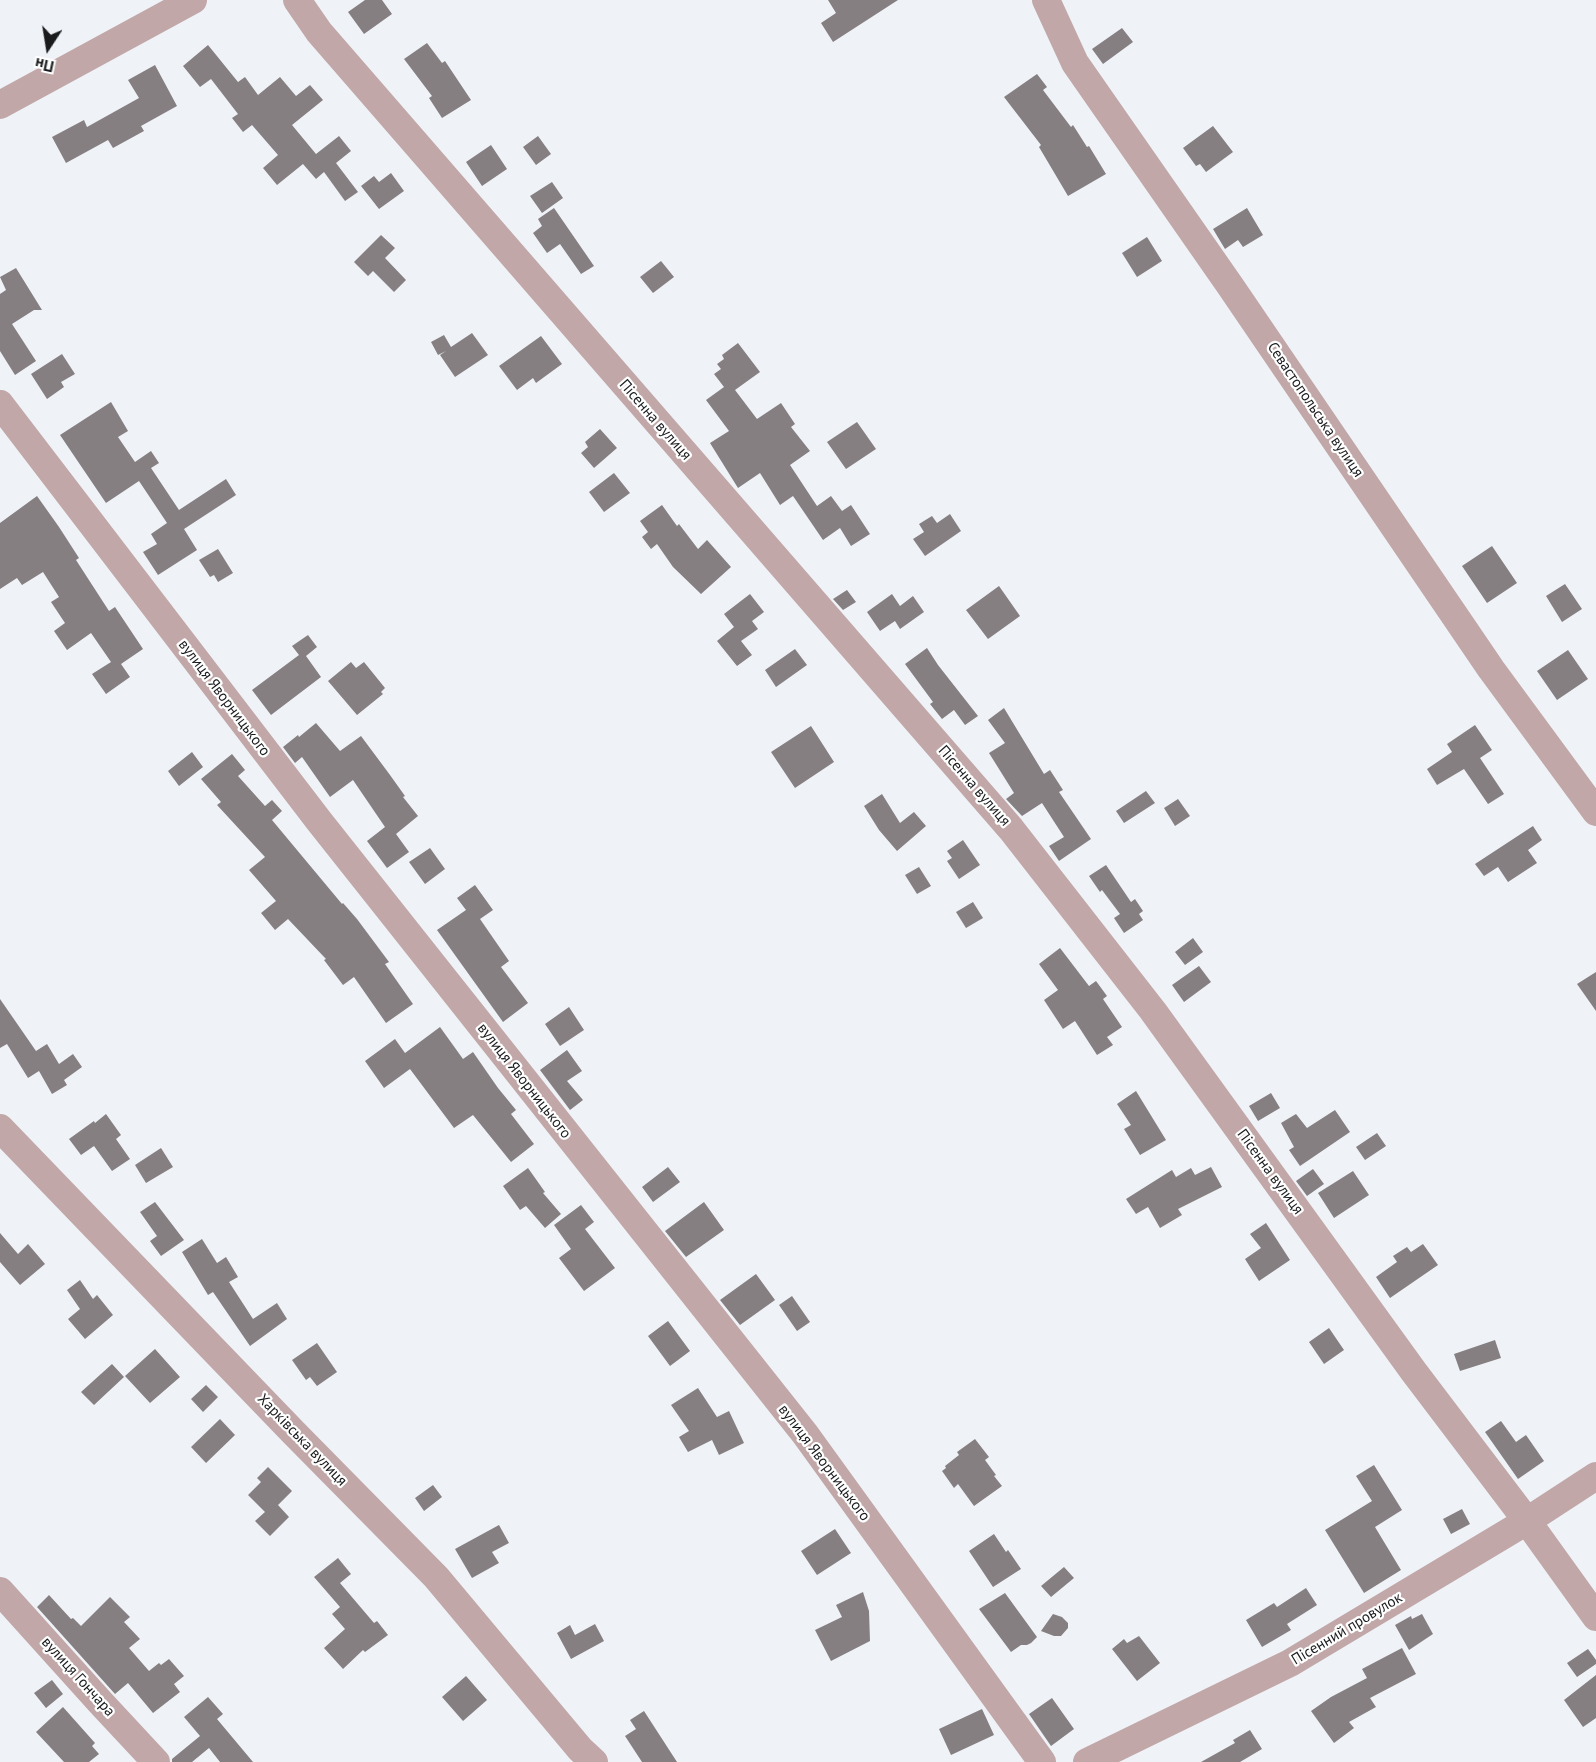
<!DOCTYPE html>
<meta charset="utf-8">
<style>
body{margin:0}
#map{position:relative;width:1596px;height:1762px;overflow:hidden;background:#eff2f7;font-family:"PT Sans",sans-serif}
canvas{display:block}
.north{position:absolute;left:18px;top:18px;width:60px;height:60px;-webkit-text-stroke:4px #fff;paint-order:stroke;rotate:192deg;font-size:16px;font-weight:700;line-height:24px;text-align:center;color:#1a1b1d}
.north::after{content:'';display:block;margin:auto;width:21px;height:27px;background:#1a1b1d;clip-path:polygon(50% 0,100% 100%,50% 72%,0 100%)}
</style>
<div id="map">
<canvas width="1596" height="1762"></canvas>
<div class="north">Пн</div>
</div>
<script>
const context = document.querySelector('canvas').getContext('2d');
context.lineJoin = 'round';
function fill(path, color) {
  context.fillStyle = color;
  context.fill(path, 'evenodd');
}
function trace(path, color, width, dash) {
  context.strokeStyle = color;
  context.lineWidth = width;
  context.lineCap = dash ? 'butt' : 'round';
  context.setLineDash(dash || []);
  context.stroke(path);
}
function label(font, color, halo, rows, align = 'center') {
  context.font = font + ' "PT Sans",sans-serif';
  context.lineWidth = 4.5;
  context.setLineDash([]);
  context.textBaseline = 'middle';
  context.strokeStyle = halo;
  context.fillStyle = color;
  for (const [text, x, y, turn = 0] of rows) {
    context.save();
    context.translate(x, y);
    context.rotate((+turn || 0) * Math.PI / 180);
    context.textAlign = isNaN(turn) ? turn : align;
    if (halo) context.strokeText(text, 0, 0);
    context.fillText(text, 0, 0);
    context.restore();
  }
}
fill(new Path2D(`
 M365,0H382L392,14L364,34L348,12Z
 M828,0H898L833,42L821,23L836,13Z
 M1122,28L1133,42L1103,64L1092,49Z
 M427,43L442,63L445,61L471,100L442,118L429,98L432,96L404,59Z
 M208,45L238,82L245,77L258,95L280,77L296,96L310,85L323,100L292,125L316,154L339,136L351,151L336,163L358,192L345,201L324,172L316,179L303,164L277,185L263,168L278,155L252,125L243,132L232,118L238,114L211,79L200,87L183,66Z
 M155,65L177,106L141,126L144,131L113,148L108,140L66,163L52,137L84,120L87,127L139,98L128,80Z
 M1037,74L1047,87L1043,90L1071,127L1073,125L1087,147L1089,146L1106,174L1068,196L1039,147L1041,145L1004,97Z
 M1213,126L1233,152L1206,172L1200,164L1196,166L1183,148Z
 M538,136L551,154L536,165L523,147Z
 M491,145L507,169L482,186L466,162Z
 M391,173L404,191L379,209L361,186L374,176L379,182Z
 M552,182L563,198L542,213L530,196Z
 M554,208L594,266L581,274L560,244L547,253L533,233L542,226L538,219Z
 M1247,208L1263,235L1243,247L1238,240L1225,249L1213,229Z
 M381,235L395,248L385,258L406,280L394,292L373,271L368,276L354,262Z
 M1147,237L1162,261L1137,277L1122,253Z
 M661,261L674,277L653,293L640,277Z
 M16,268L42,310H34L12,324L36,361L15,375L0,351V294L6,290L0,277Z
 M472,333L488,355L455,377L440,355L446,351L438,355L431,342L444,335L451,347Z
 M541,336L562,364L536,383L533,378L517,390L499,366Z
 M738,343L760,372L735,390L757,419L781,403L795,424L791,427L810,451L790,465L817,506L831,496L842,511L851,505L870,534L851,546L840,528L823,540L793,496L780,505L760,473L738,488L710,443L729,431L706,400L724,387L714,374L721,369L717,364L724,359L722,355Z
 M62,354L75,374L61,382L64,387L47,399L31,374Z
 M111,402L128,431L118,437L135,462L151,451L159,463L151,468L179,510L226,479L236,495L184,529L197,550L158,575L143,552L157,544L151,534L167,523L139,481L106,503L60,435Z
 M857,422L876,449L846,469L827,442Z
 M600,429L617,448L594,468L581,453L588,447L585,442Z
 M614,473L630,493L604,512L589,492Z
 M37,496L59,527L79,558L76,560L109,611L115,607L143,649L121,664L130,677L106,694L92,674L111,662L91,633L67,650L54,631L65,623L51,602L59,597L43,572L22,585L17,578L0,589V523Z
 M662,505L677,526L679,524L698,549L707,540L731,567L701,594L673,567L657,544L651,549L642,537L648,532L640,521Z
 M950,514L961,531L925,556L913,539L924,532L919,524L932,516L937,523Z
 M1492,546L1517,583L1487,603L1462,566Z
 M218,549L233,573L218,582L214,575L210,577L199,560Z
 M1565,584L1582,609L1562,622L1546,596Z
 M999,586L1020,616L988,639L966,610Z
 M847,590L856,602L843,610L833,599Z
 M750,594L764,612L752,621L758,629L741,641L752,655L737,666L717,641L734,627L724,614Z
 M892,594L900,606L913,596L924,612L900,629L895,621L880,631L867,612Z
 M308,635L317,647L306,656L321,677L271,715L252,690L299,655L292,646Z
 M927,648L938,665L978,716L965,725L954,710L942,719L930,704L933,702L905,664Z
 M795,649L807,665L776,687L765,670Z
 M1568,650L1588,679L1557,700L1537,671Z
 M351,662L356,668L364,662L385,688L381,692L383,694L357,715L328,681Z
 M1004,708L1044,774L1050,770L1063,790L1059,792L1091,839L1059,861L1049,846L1064,837L1042,803L1022,816L1006,799L1014,793L989,753L1005,743L988,720Z
 M316,723L340,751L361,736L390,775L405,796L403,797L418,816L396,834L409,852L387,868L367,841L385,827L353,780L330,797L302,757L295,763L283,747L298,735L299,737Z
 M1475,725L1492,750L1480,758L1504,794L1488,804L1464,769L1437,785L1427,769L1452,752L1447,744Z
 M811,726L834,762L795,788L771,752Z
 M192,752L203,767L179,786L168,771Z
 M232,754L245,770L238,776L265,806L272,800L282,811L272,820L342,904L343,903L357,919L389,962L385,964L413,1004L386,1023L354,977L343,985L324,960L326,959L288,919L275,930L261,913L276,901L249,870L265,857L217,805L221,802L201,779Z
 M1146,791L1155,803L1124,823L1116,811Z
 M882,794L900,823L914,812L926,826L897,851L879,830L864,806Z
 M1178,799L1190,816L1175,826L1164,808Z
 M1533,826L1542,840L1528,850L1537,863L1508,882L1498,867L1484,876L1475,864Z
 M963,840L980,865L959,879L947,861L952,858L947,851Z
 M430,848L445,869L425,884L409,862Z
 M1106,865L1131,902L1135,899L1143,911L1139,914L1143,920L1124,933L1114,918L1120,914L1102,890L1100,892L1089,876Z
 M919,867L931,886L917,894L905,875Z
 M475,885L493,910L480,919L509,961L501,967L528,1003L503,1022L437,930L466,910L457,898Z
 M973,902L983,918L966,928L956,912Z
 M1193,938L1203,952L1185,965L1175,952Z
 M1060,948L1089,986L1096,981L1107,996L1103,999L1122,1027L1107,1037L1113,1045L1097,1055L1075,1021L1063,1029L1044,1000L1058,990L1039,964Z
 M1199,966L1211,982L1184,1002L1172,985Z
 M1596,972V1011L1577,984Z
 M0,999L36,1051L47,1044L59,1064L73,1054L82,1067L64,1080L67,1085L52,1094L39,1071L28,1078L7,1044L0,1048Z
 M569,1007L584,1030L560,1046L545,1024Z
 M440,1027L463,1059L473,1052L498,1088L516,1110L511,1114L534,1144L511,1162L473,1115L454,1128L410,1069L384,1088L365,1061L395,1039L405,1053Z
 M567,1050L582,1071L567,1081L583,1100L570,1110L540,1070Z
 M1136,1091L1166,1140L1140,1155L1124,1129L1131,1125L1117,1104Z
 M1271,1093L1280,1108L1258,1121L1249,1106Z
 M1335,1110L1350,1132L1300,1166L1289,1150L1294,1147L1281,1123L1296,1114L1307,1128Z
 M106,1114L121,1135L116,1139L130,1159L112,1171L94,1146L81,1155L69,1139L94,1121L95,1123Z
 M1377,1133L1386,1146L1365,1160L1356,1147Z
 M161,1148L173,1167L146,1183L135,1165Z
 M668,1167L680,1182L653,1202L642,1187Z
 M1211,1167L1222,1187L1178,1209L1182,1215L1160,1228L1148,1207L1136,1214L1126,1199L1172,1170L1176,1177L1191,1168L1195,1175Z
 M528,1168L545,1192L543,1193L561,1214L545,1228L526,1206L520,1210L503,1186Z
 M1313,1169L1324,1184L1307,1196L1296,1181Z
 M1353,1171L1369,1195L1334,1218L1318,1193Z
 M155,1202L184,1240L161,1256L150,1241L157,1236L140,1212Z
 M704,1202L724,1230L686,1257L665,1231Z
 M581,1205L594,1222L585,1229L615,1268L584,1291L559,1258L571,1249L554,1225Z
 M1266,1223L1290,1260L1259,1281L1245,1259L1261,1248L1250,1234Z
 M0,1233L18,1254L28,1244L45,1264L20,1285L0,1262Z
 M202,1239L217,1263L226,1257L238,1277L229,1282L253,1319L277,1303L287,1319L250,1346L213,1292L208,1295L182,1252Z
 M1423,1244L1438,1265L1390,1298L1376,1277L1397,1262L1393,1256L1407,1247L1411,1252Z
 M756,1274L775,1300L740,1325L720,1300Z
 M80,1280L93,1299L97,1295L113,1315L85,1339L68,1319L80,1309L67,1290Z
 M792,1296L810,1322L797,1331L779,1305Z
 M668,1321L690,1351L670,1366L648,1336Z
 M1329,1328L1344,1350L1324,1364L1309,1342Z
 M1495,1340L1501,1358L1460,1371L1454,1354Z
 M317,1343L337,1372L317,1386L310,1377L306,1380L292,1360Z
 M155,1349L180,1377L150,1403L125,1376Z
 M112,1364L124,1377L94,1405L81,1392Z
 M206,1385L218,1397L203,1412L191,1399Z
 M698,1388L717,1417L729,1411L744,1443L719,1455L712,1440L688,1452L679,1437L689,1431L671,1405Z
 M220,1419L235,1435L206,1463L191,1447Z
 M1501,1421L1516,1442L1526,1435L1544,1461L1518,1479L1485,1432Z
 M975,1439L989,1457L985,1460L996,1475L994,1476L1002,1486L974,1506L958,1484L954,1488L942,1471L946,1468L945,1466L959,1455L957,1452Z
 M1374,1465L1402,1510L1375,1527L1401,1570L1364,1593L1325,1530L1372,1501L1356,1476Z
 M268,1467L292,1491L278,1505L289,1517L270,1536L255,1521L265,1512L248,1495L261,1482L257,1478Z
 M433,1485L442,1497L424,1511L415,1498Z
 M1462,1509L1470,1524L1451,1534L1443,1519Z
 M499,1525L509,1543L492,1552L499,1563L472,1578L455,1549Z
 M835,1529L851,1553L817,1575L801,1551Z
 M994,1534L1006,1552L1008,1550L1021,1569L993,1587L969,1551Z
 M338,1558L351,1574L340,1583L374,1623L377,1621L388,1635L365,1652L363,1650L343,1669L324,1648L345,1629L332,1614L340,1607L314,1577Z
 M1064,1567L1074,1578L1051,1597L1041,1586Z
 M1306,1588L1317,1605L1287,1624L1291,1630L1262,1647L1246,1620L1274,1603L1277,1607Z
 M863,1592L869,1611L870,1641L831,1661L815,1630L842,1617L836,1605Z
 M1005,1593L1037,1637L1031,1643L1027,1645H1021L1011,1652L979,1609Z
 M49,1595L71,1619L73,1618L81,1626L110,1597L130,1617L124,1622L140,1639L129,1648L149,1671L159,1663L161,1665L169,1659L184,1676L174,1684L180,1692L153,1713L128,1683L115,1694L37,1607Z
 M1053,1614L1062,1617L1068,1623V1628L1061,1636H1054L1041,1631Z
 M1422,1614L1433,1634L1409,1650L1395,1625L1411,1616L1412,1619Z
 M595,1624L604,1641L571,1659L557,1633L570,1625L575,1635Z
 M1139,1636L1160,1663L1137,1681L1112,1649L1124,1639L1127,1643Z
 M1402,1648L1416,1674L1370,1698L1376,1707L1349,1722L1354,1728L1334,1743L1311,1711L1331,1697L1367,1678L1362,1669Z
 M1588,1649L1596,1660V1664L1577,1677L1567,1663Z
 M1596,1675V1718L1583,1727L1564,1700Z
 M466,1676L487,1700L463,1721L442,1697Z
 M52,1680L63,1694L46,1708L34,1693Z
 M208,1697L223,1714L217,1719L253,1762H220L209,1748L192,1762H172V1759L200,1736L184,1717Z
 M1052,1698L1074,1729L1051,1746L1029,1714Z
 M63,1707L95,1743L92,1746L99,1754L89,1762H64L36,1732Z
 M982,1709L994,1735L951,1755L939,1729Z
 M644,1711L677,1762H642L625,1736L636,1729L630,1720Z
 M1250,1730L1262,1749L1240,1762H1201L1235,1743L1233,1740Z`), '#857f81');
trace(new Path2D(`
 M297,0L319,32L1011,829L1153,1011L1414,1372L1527,1521L1596,1617
 M1046,0L1075,63L1231,287L1491,669L1596,812
 M0,105L193,0
 M0,404L319,821L805,1434L1042,1762
 M0,1128L294,1433L436,1577L580,1749L594,1762
 M0,1591L101,1703L156,1762
 M1087,1762L1290,1663L1527,1521L1596,1476`), '#c1a7a7', 28);
label('15px', '#1a1b1d', '#fff', [
 ["Севастопольська вулиця",1315,410,56],
 ["Пісенна вулиця",655,420,49],
 ["вулиця Яворницького",224,698,53],
 ["Пісенна вулиця",974,786,49],
 ["вулиця Яворницького",524,1081,52],
 ["Пісенна вулиця",1270,1172,54],
 ["Харківська вулиця",302,1440,46],
 ["вулиця Яворницького",824,1463,53],
 ["Пісенний провулок",1347,1629,-31],
 ["вулиця Гончара",78,1677,48]
]);
</script>
